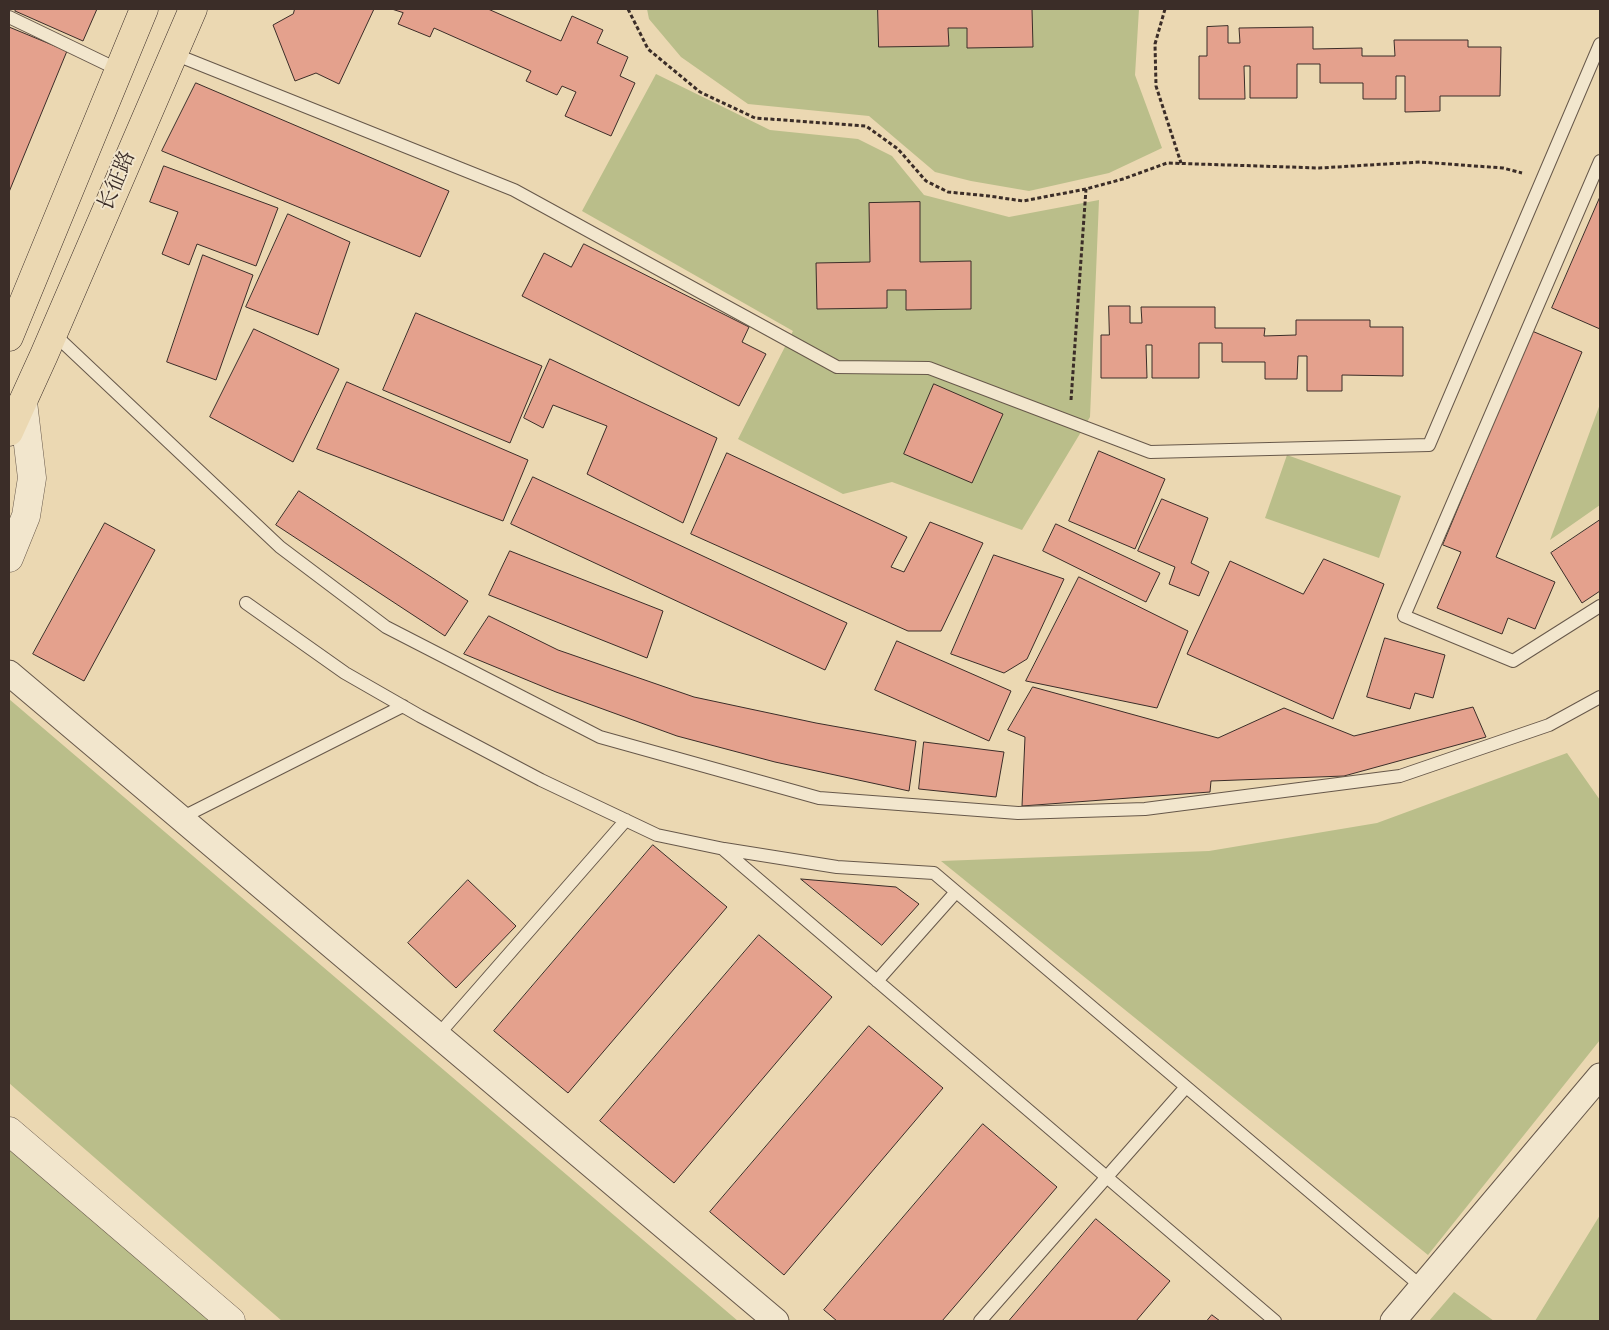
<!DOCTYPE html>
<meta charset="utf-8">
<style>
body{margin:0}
#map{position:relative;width:1609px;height:1330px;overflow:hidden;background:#ebd8b2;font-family:"Sorts Mill Goudy",serif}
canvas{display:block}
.frame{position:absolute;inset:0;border:10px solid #3b2d28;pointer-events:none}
</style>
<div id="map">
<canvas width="1609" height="1330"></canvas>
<div class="frame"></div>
</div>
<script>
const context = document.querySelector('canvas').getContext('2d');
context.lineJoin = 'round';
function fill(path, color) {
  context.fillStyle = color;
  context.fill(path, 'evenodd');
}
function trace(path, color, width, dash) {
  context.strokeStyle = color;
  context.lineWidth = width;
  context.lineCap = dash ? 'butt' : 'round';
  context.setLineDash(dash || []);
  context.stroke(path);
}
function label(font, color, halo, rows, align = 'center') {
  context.font = font + ' "Sorts Mill Goudy","Noto Serif SC",serif';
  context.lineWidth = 4;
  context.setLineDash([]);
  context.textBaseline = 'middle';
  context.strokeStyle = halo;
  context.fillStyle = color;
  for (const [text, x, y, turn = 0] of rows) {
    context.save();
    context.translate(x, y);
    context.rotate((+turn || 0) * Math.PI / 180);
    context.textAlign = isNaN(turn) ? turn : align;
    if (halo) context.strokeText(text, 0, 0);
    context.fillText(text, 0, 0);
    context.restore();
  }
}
fill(new Path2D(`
 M647,9H1139L1135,75L1162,148L1109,173L1029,191L971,181L935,172L869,116L748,104L681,57L649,19Z
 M656,74L770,130L858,139L892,156L924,195L1009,217L1099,200L1090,417L1022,530L892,482L843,494L738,439L793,331L582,211Z
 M1600,404V505L1550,540Z
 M1287,455L1401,496L1379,558L1265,518Z
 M9,699L738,1321H282L9,1083Z
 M1567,753L1600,800V1040L1428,1255L941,861L1209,851L1377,823Z
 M9,1147L213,1321H9Z
 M1600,1215V1321H1535Z
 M1454,1292L1494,1321H1429Z`), '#babe8a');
const building = new Path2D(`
 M17,9H97L83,41L15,11Z
 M295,9H374L339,84L316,73L295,81L273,25L293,14Z
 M392,9H488L561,41L572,16L603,30L597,43L628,57L620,76L635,83L611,136L565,116L576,92L562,86L557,95L526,81L531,71L434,28L430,37L398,24L403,13Z
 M878,9H1032L1033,47L967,48V28H948L949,46L879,47Z
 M1228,26V43H1240L1239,28L1313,27V49L1362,48V56H1395L1394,40H1468V47H1501L1500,96H1440V111L1405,112V76H1396V99H1363V83H1320V64H1297V98H1250V66H1244L1245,99H1199V56H1207V27Z
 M9,27L67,51L9,192Z
 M196,83L449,191L420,257L162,151Z
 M164,166L278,208L256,266L197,244L189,265L162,254L178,212L150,202Z
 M1600,197V329L1552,308Z
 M920,202V262L971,261V309L906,310V290H887V308L817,309L816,263L870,262L869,203Z
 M288,214L350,242L318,335L246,307Z
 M584,244L749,327L742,342L766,354L739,406L522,296L544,253L571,267Z
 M203,255L253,275L216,380L167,362Z
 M1109,306H1130V323H1142L1141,307H1215V328H1265L1264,336L1296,335V320H1370V327H1403V376L1342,375V391H1307V356H1298L1297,379H1265V362H1222V343H1199V378H1152V345H1146L1147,378H1101V335H1109Z
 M416,313L542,366L510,443L383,390Z
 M254,329L339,369L293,462L210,417Z
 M1532,331L1582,352L1496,557L1555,582L1535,629L1508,618L1502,634L1437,608L1461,552L1443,545Z
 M550,359L717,438L683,523L587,474L607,426L553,405L543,428L524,418Z
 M347,382L528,460L503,521L317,449Z
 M934,384L1003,414L972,483L904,454Z
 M1099,451L1165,479L1135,549L1069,521Z
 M727,453L907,537L891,567L904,572L930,522L983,543L941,631H908L691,534Z
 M533,477L847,623L825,670L511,524Z
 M299,491L468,601L445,636L276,525Z
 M1162,499L1208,518L1191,563L1209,572L1199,596L1169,584L1175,567L1138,551Z
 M1600,520V591L1582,603L1551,553Z
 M105,523L155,550L84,681L33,654Z
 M1056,524L1160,573L1146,602L1043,551Z
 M510,551L663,611L647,658L489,595Z
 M994,555L1064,579L1027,659L1004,673L951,654Z
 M1324,559L1384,584L1333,719L1187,654L1230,561L1303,594Z
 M1079,577L1188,631L1157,708L1026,681Z
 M489,616L558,650L694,697L816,723L916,741L909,791L775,762L677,736L556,692L464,654Z
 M1385,638L1445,655L1433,698L1415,693L1410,709L1367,697Z
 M897,641L1011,691L989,741L875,690Z
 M1033,687L1218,738L1284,708L1354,736L1473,707L1486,737L1344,776L1211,781L1210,792L1022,806L1025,737L1008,730Z
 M924,742L1004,752L996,797L919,789Z
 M653,845L727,907L568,1093L494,1031Z
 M801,879L896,887L919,904L882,945Z
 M468,880L516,926L456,988L408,943Z
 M759,935L832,997L674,1183L600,1121Z
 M869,1026L943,1088L784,1275L710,1212Z
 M983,1124L1057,1187L942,1321H837L824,1310Z
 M1096,1219L1170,1281L1136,1321H1009Z
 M1212,1315L1220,1321H1207Z`);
fill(building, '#e4a18d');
trace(building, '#3b2d28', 1);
const service = new Path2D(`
 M9,17L119,70
 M174,54L514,190L837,367L929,368L1150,452L1429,445L1600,44
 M1600,161L1404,616L1513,661L1600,606
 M54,334L280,547L386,627L600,737L819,798L1018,813L1145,809L1400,776L1549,725L1600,697
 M246,603L345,673L420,716L541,780L657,835L724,849L837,867L934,873L1422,1287
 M181,818L403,706
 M724,850L1275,1321
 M877,981L956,892
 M438,1035L626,820
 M980,1321L1186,1087`);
const minor = new Path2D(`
 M9,673L776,1321
 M1393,1321L1600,1076`);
const tertiary = new Path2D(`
 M9,558L26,516L32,478L23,402
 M9,1131L231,1321`);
const primary = new Path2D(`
 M9,337L144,9
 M9,432L44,355L193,9`);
trace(service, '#67584a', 14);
trace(minor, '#67584a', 27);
trace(tertiary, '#67584a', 29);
trace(primary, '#3b2d28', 29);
trace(new Path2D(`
 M628,9L648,49L700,92L755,118L866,126L898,149L926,181L948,192L989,196L1023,201L1086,189L1123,179L1167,163L1319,168L1420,162L1503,168L1522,173
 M1165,9L1155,44L1156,86L1181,163
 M1071,400L1086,189`), '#3b2d28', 3, [4, 2.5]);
trace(service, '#f2e6cd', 12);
trace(minor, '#f2e6cd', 25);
trace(tertiary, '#f2e6cd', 28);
trace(primary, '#ebd8b2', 28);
label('21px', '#3b2d28', '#f2e6cd', [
 ["长征路",119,182,-67]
]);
</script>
